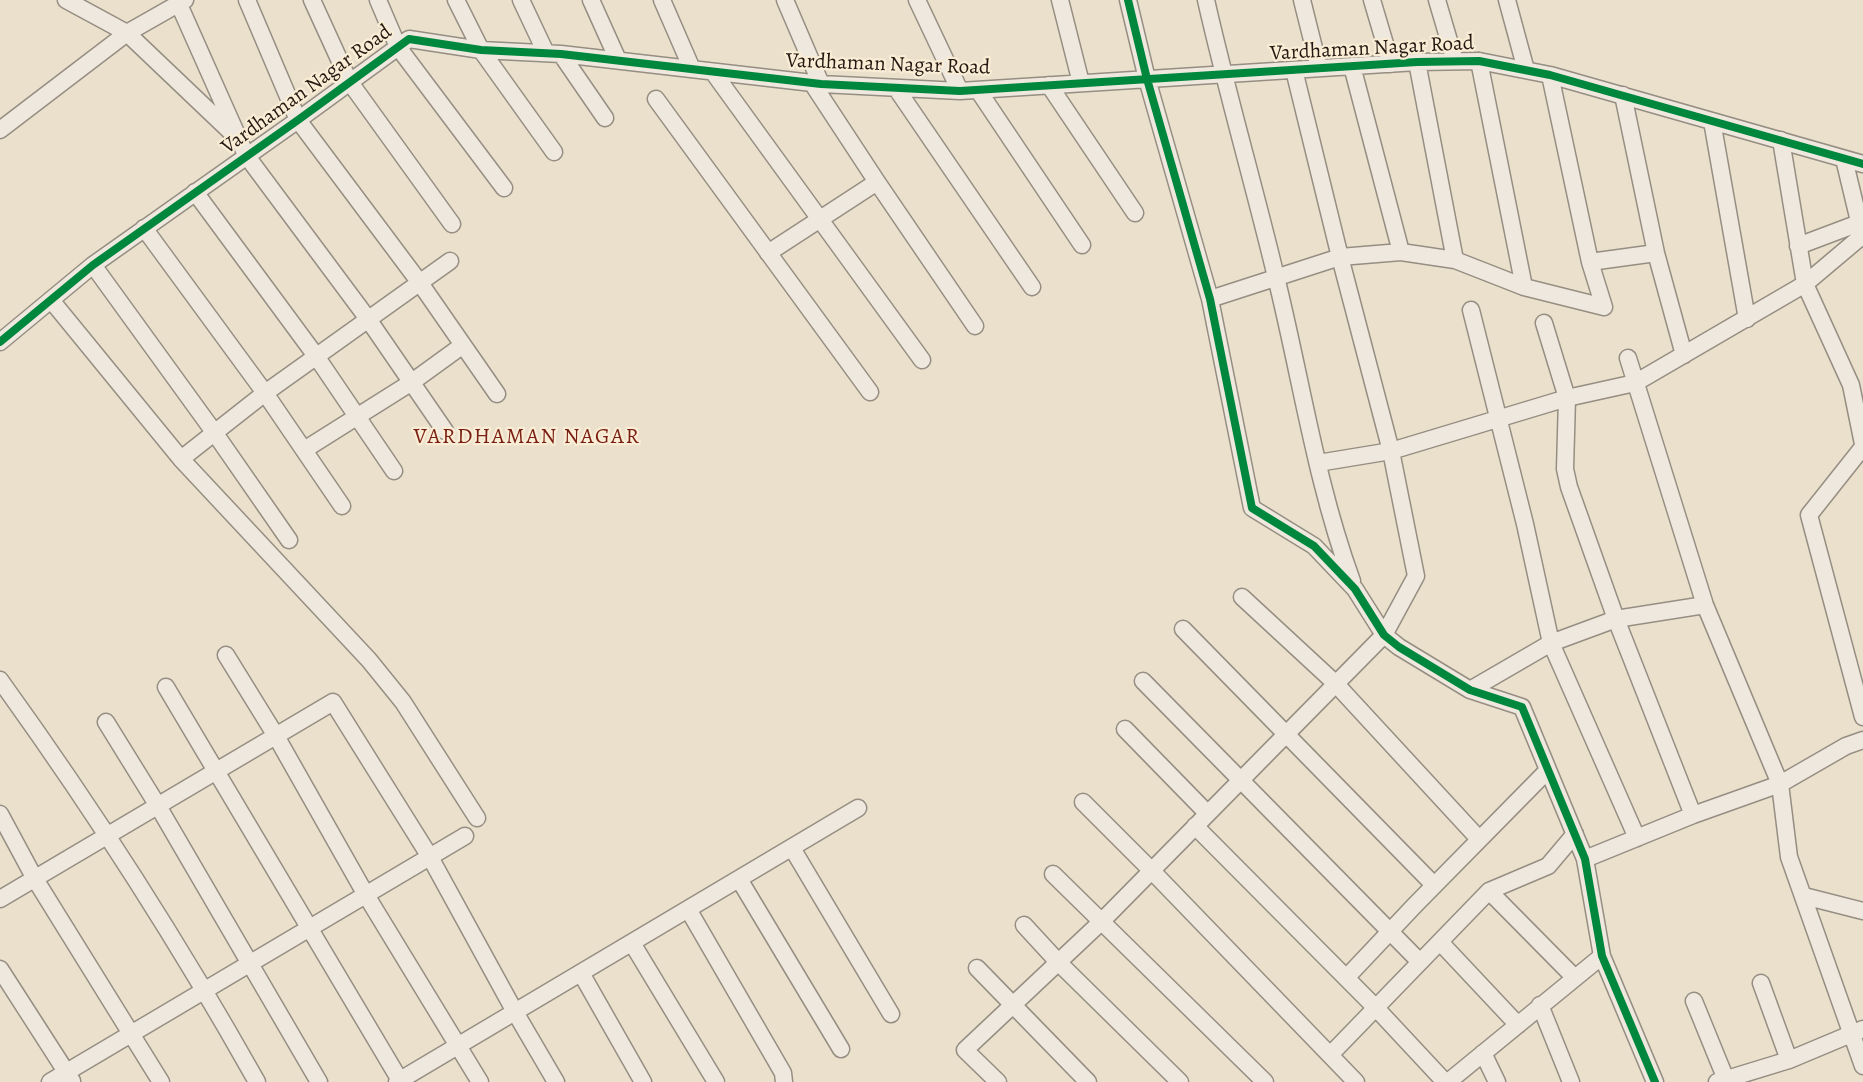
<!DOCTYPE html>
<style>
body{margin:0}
canvas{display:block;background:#ebe0cc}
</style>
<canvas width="1863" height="1082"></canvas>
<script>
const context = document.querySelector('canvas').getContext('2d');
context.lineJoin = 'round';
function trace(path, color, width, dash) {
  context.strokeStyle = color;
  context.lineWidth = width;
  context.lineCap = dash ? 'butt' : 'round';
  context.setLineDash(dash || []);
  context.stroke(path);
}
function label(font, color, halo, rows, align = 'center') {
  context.font = font + ' Alegreya,serif';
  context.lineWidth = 4.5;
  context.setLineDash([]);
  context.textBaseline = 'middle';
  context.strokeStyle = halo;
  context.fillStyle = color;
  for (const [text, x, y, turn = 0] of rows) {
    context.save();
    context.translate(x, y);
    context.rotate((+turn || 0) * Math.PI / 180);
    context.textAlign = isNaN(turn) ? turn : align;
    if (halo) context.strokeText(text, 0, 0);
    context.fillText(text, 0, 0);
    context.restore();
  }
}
const minor = new Path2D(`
 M66,0L127,33L231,132
 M177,0L246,155L368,319L445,431
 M247,0L298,120L420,283L497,394
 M312,0L349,81L452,224
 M378,0L398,47L504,188
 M456,0L481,50L554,152
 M521,0L546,53
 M591,0L618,60
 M662,0L692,69
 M785,0L821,84
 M917,0L960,91
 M1060,0L1081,83
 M1128,0L1147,79L1210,299L1252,508L1314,546L1355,589L1384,635L1399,647L1470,690L1522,707L1585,859L1602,956L1655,1082
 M1206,0C1227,93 1254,185 1276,277C1301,378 1316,483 1352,581
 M1302,0L1319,68
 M1372,0L1391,64
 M1437,0L1455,61
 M1507,0L1526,70
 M561,54L605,118
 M1479,61L1524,287
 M1417,62L1455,260
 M1352,66L1401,252
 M713,72L922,360
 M1550,75L1590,262L1604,307
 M812,83L877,182L975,326
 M1049,85L1135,213
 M896,88L1032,287
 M978,90L1082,245
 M1623,95L1656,253L1684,355
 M656,99L870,392
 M1712,121L1747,319
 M0,130L127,33L185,0
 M1781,140L1805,284L1851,385L1863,444
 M1844,159L1863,238
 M195,192L316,356L394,471
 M144,228L265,393L342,506
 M1798,246L1859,223
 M768,253L877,182
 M1590,262L1656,253
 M93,265L214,432L289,540
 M1210,299L1340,257L1401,252L1455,260L1524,287L1604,307
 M51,300L181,459L369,660L403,702L477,818
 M1471,310L1525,524L1551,643L1637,838
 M1544,323L1567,398L1565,469L1569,487L1616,619L1693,815
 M0,342L93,265L298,120L409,39L481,50L561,54L821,84L960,91L1417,62L1479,61L1550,75L1863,164
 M1628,358L1705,605L1780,784L1789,857L1863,1066
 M1863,447L1809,515L1863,717
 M304,450L412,382L463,345
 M181,459L265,393L450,261
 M1318,463L1391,451L1567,398L1635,383L1805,284L1863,235
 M1242,597L1335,683L1479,839
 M1183,629L1434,885
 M226,655L276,736L366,895L480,1082
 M0,680C93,809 179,943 257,1082
 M1143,681L1420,962
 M166,687L401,1082
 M1470,690L1551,643L1616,619L1705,605
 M106,722L158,806L319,1082
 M1125,729L1207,813
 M1083,802L1151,870L1356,1082
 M0,814L35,879L161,1082
 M1195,826L1376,1008L1445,1082
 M792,848L891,1014
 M1585,859L1693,815L1780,784L1846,746L1863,740
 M1053,874L1265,1082
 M739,879L841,1049
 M1489,891L1575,978
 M1804,896L1863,911
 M0,899L333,702L430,857L515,1012L556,1082
 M688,909L783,1073L784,1082
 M1024,925L1059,963L1180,1082
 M1440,942L1518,1025
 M632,943L716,1082
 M977,968L1088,1082
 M0,969L72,1081
 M581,973L643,1082
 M1346,978L1415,905L1548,770
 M1761,983L1789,1060
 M1694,1001L1727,1082
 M1540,1005L1571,1082
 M1483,1053L1497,1082
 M1330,1055L1489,891L1548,866L1575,834
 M50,1082L465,836
 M397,1082L858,808
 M998,1082L965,1050L1101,922L1384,635L1416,576L1391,451L1340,257L1294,70
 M1448,1082L1602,956
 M1717,1082L1789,1060L1863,1029`);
trace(minor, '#968e82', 19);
trace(minor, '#eee8de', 16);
trace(new Path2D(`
 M1128,0L1147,79L1210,299L1252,508L1314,546L1355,589L1384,635L1399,647L1470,690L1522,707L1585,859L1602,956L1655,1082
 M0,342L93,265L298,120L409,39L481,50L561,54L821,84L960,91L1417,62L1479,61L1550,75L1863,164`), '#00873e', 8);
label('21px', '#241912', '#faedd5', [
 ["Vardhaman Nagar Road",1372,49,-3],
 ["Vardhaman Nagar Road",888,65,2],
 ["Vardhaman Nagar Road",307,90,-36]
]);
context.letterSpacing = '1.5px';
label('22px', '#7a1f14', '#faedd5', [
 ["VARDHAMAN NAGAR",527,438]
]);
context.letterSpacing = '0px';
</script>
